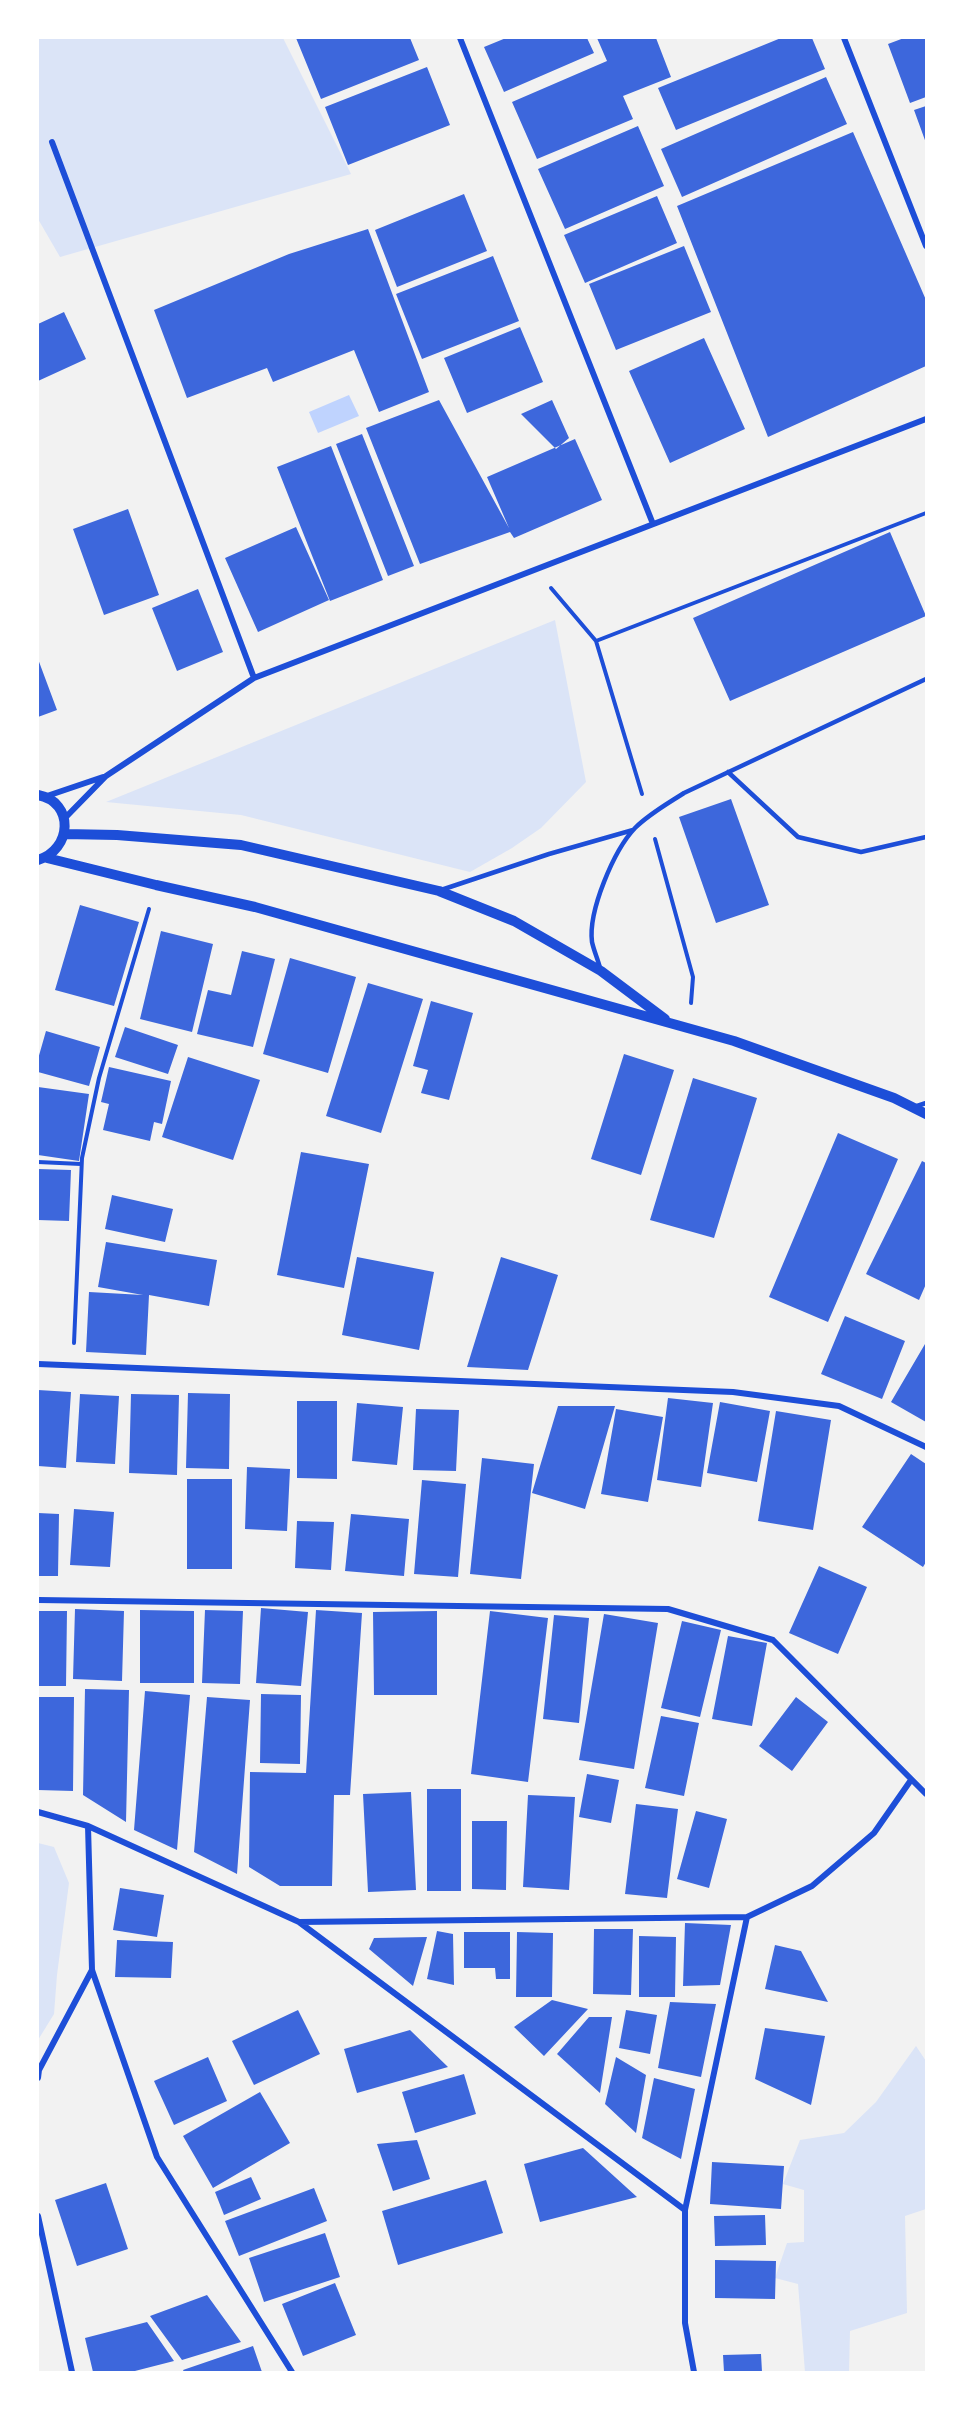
<!DOCTYPE html>
<style>
body{margin:0}
#map{position:relative;width:964px;height:2410px;overflow:hidden;background:#f2f2f2;font-family:Roboto,sans-serif}
canvas{display:block}
.frame{position:absolute;inset:0;border:39px solid #fff;pointer-events:none}
</style>
<div id="map">
<canvas width="964" height="2410"></canvas>
<div class="frame"></div>
</div>
<script>
const context = document.querySelector('canvas').getContext('2d');
context.lineJoin = 'round';
function fill(path, color) {
  context.fillStyle = color;
  context.fill(path, 'evenodd');
}
function trace(path, color, width, dash) {
  context.strokeStyle = color;
  context.lineWidth = width;
  context.lineCap = dash ? 'butt' : 'round';
  context.setLineDash(dash || []);
  context.stroke(path);
}
fill(new Path2D(`
 M38,38H283L351,174L60,257L38,219Z
 M555,620L586,782L541,828L512,848L470,872L241,815L106,802Z
 M38,1843L54,1847L69,1883L57,1975L54,2014L38,2040Z
 M916,2046L926,2061V2209L905,2216L907,2313L850,2331L849,2372H805L798,2284L775,2278L787,2243L804,2242V2190L783,2184L800,2140L844,2133L876,2102Z`), '#dbe4f7');
fill(new Path2D(`
 M349,395L359,416L318,433L309,412Z`), '#bfd3fe');
fill(new Path2D(`
 M296,38H410L419,60L321,99Z
 M506,38H587L594,53L504,92L484,47Z
 M597,38H656L671,77L623,96L633,119L537,159L512,102L607,61Z
 M781,38H812L825,69L676,130L658,88Z
 M904,38H926V97L910,103L888,44Z
 M427,67L450,125L348,165L325,107Z
 M826,77L847,124L682,197L661,149Z
 M926,106V143L914,110Z
 M638,126L664,186L565,229L538,169Z
 M853,132L926,300V366L768,437L677,206Z
 M464,194L487,251L397,287L375,230Z
 M657,196L677,243L585,283L564,235Z
 M368,229L429,392L379,412L354,350L273,382L267,368L187,398L154,310L289,254Z
 M684,246L711,312L616,350L589,284Z
 M493,256L519,321L422,359L396,294Z
 M64,312L86,359L38,381V324Z
 M520,327L543,382L467,413L444,358Z
 M704,338L745,429L670,463L629,371Z
 M439,400L509,528L487,477L575,439L602,500L514,538L510,532L420,564L366,428Z
 M552,400L569,438L556,449L521,414Z
 M362,434L414,566L388,576L336,444Z
 M331,446L383,580L330,601L277,467Z
 M128,509L159,595L104,615L73,529Z
 M296,527L329,600L258,632L225,558Z
 M890,532L926,616L730,701L693,618Z
 M198,589L223,652L177,671L152,608Z
 M38,659L57,710L38,717Z
 M731,799L769,905L716,923L679,817Z
 M80,905L139,922L114,1006L55,990Z
 M161,931L213,944L192,1032L140,1019Z
 M242,951L275,959L253,1047L197,1034L208,990L231,995Z
 M290,958L356,977L328,1073L263,1054Z
 M368,983L423,999L381,1133L326,1116Z
 M431,1001L473,1013L449,1100L421,1093L428,1070L413,1066Z
 M125,1027L178,1045L168,1074L115,1057Z
 M46,1031L100,1047L89,1086L38,1072V1059Z
 M624,1054L674,1070L641,1175L591,1159Z
 M188,1057L260,1080L233,1160L162,1137Z
 M109,1067L171,1081L162,1124L154,1122L150,1141L103,1130L109,1104L101,1102Z
 M693,1078L757,1098L714,1238L650,1220Z
 M38,1087L89,1094L79,1161L38,1155Z
 M838,1133L898,1159L828,1322L769,1297Z
 M301,1152L369,1164L344,1288L277,1275Z
 M922,1161L926,1163V1284L919,1300L866,1274Z
 M38,1169L71,1170L69,1221L38,1220Z
 M112,1195L173,1209L165,1242L105,1229Z
 M106,1242L217,1260L209,1306L149,1295L146,1355L86,1352L89,1292L143,1295L98,1287Z
 M357,1257L434,1272L419,1350L342,1335Z
 M501,1257L558,1275L528,1370L467,1367Z
 M845,1316L905,1341L882,1399L821,1374Z
 M925,1344L926,1345V1422L891,1402Z
 M38,1390L71,1392L66,1468L38,1466Z
 M188,1393L230,1394L229,1469L186,1468Z
 M80,1394L119,1396L115,1464L76,1462Z
 M131,1394L179,1395L177,1475L129,1473Z
 M668,1398L713,1403L701,1487L657,1480Z
 M297,1401H337V1479L297,1478Z
 M720,1402L770,1411L757,1482L707,1473Z
 M357,1403L403,1407L397,1465L352,1461Z
 M558,1406H615L585,1509L532,1493Z
 M416,1409L459,1410L456,1471L413,1470Z
 M616,1409L663,1417L648,1502L601,1494Z
 M776,1411L831,1420L813,1530L758,1521Z
 M911,1454L926,1464V1562L923,1567L862,1527Z
 M482,1458L534,1464L521,1579L470,1574Z
 M247,1467L290,1469L287,1531L245,1529Z
 M187,1479H232V1569H187Z
 M422,1480L466,1484L458,1577L414,1574Z
 M74,1509L114,1512L110,1567L70,1565Z
 M38,1513L59,1514L58,1576H38Z
 M351,1514L409,1519L404,1576L345,1571Z
 M297,1521L334,1522L331,1570L295,1568Z
 M819,1566L867,1587L838,1654L789,1633Z
 M261,1608L308,1612L301,1686L256,1683Z
 M75,1609L124,1611L122,1681L73,1679Z
 M140,1610L194,1611V1683H140Z
 M205,1610L243,1611L240,1684L202,1683Z
 M316,1610L362,1613L350,1795H334L332,1886H280L249,1867L250,1772L306,1773Z
 M38,1611H67L66,1686H38Z
 M437,1611V1695H374L373,1612Z
 M490,1611L548,1618L528,1782L471,1774Z
 M604,1614L658,1623L634,1769L579,1760Z
 M554,1615L589,1618L579,1723L543,1719Z
 M682,1621L721,1630L700,1717L661,1708Z
 M728,1636L767,1643L752,1726L712,1719Z
 M85,1689L129,1690L126,1822L83,1795Z
 M145,1691L190,1695L177,1850L134,1830Z
 M261,1694L301,1695L300,1764L260,1763Z
 M38,1697H74L73,1791L38,1790Z
 M207,1697L250,1700L237,1874L194,1852Z
 M796,1697L828,1722L792,1771L759,1746Z
 M661,1716L699,1723L684,1796L645,1788Z
 M587,1774L619,1780L611,1823L579,1817Z
 M427,1789H461V1891H427Z
 M411,1792L416,1890L368,1892L363,1794Z
 M528,1795L575,1797L569,1890L523,1887Z
 M636,1804L678,1809L667,1898L625,1894Z
 M696,1811L727,1819L709,1888L677,1879Z
 M472,1821H507L506,1890L472,1889Z
 M120,1888L164,1895L157,1937L113,1930Z
 M685,1923L731,1925L720,1985L683,1986Z
 M594,1929H633L631,1995L593,1994Z
 M437,1931L453,1934L454,1985L427,1979Z
 M464,1932H510V1979H496L495,1968H464Z
 M517,1932L553,1933L552,1997H516Z
 M639,1936L676,1937L675,1997H639Z
 M427,1937L413,1986L369,1949L374,1938Z
 M117,1940L173,1942L171,1978L115,1977Z
 M775,1945L801,1951L828,2002L765,1989Z
 M552,2000L588,2009L544,2056L514,2027Z
 M670,2002L716,2004L701,2077L658,2068Z
 M298,2010L320,2054L254,2085L232,2041Z
 M626,2010L657,2015L650,2054L619,2048Z
 M589,2017H612L600,2093L557,2054Z
 M765,2028L825,2036L811,2105L755,2079Z
 M410,2030L448,2067L357,2093L344,2049Z
 M208,2057L227,2101L174,2125L154,2081Z
 M616,2057L646,2075L636,2133L605,2104Z
 M464,2074L476,2114L415,2133L402,2092Z
 M654,2078L695,2089L681,2159L642,2138Z
 M260,2092L290,2143L213,2188L183,2136Z
 M417,2140L430,2179L393,2191L377,2144Z
 M583,2148L637,2197L540,2222L524,2164Z
 M712,2162L784,2166L781,2209L710,2204Z
 M251,2177L261,2199L224,2215L215,2192Z
 M486,2180L503,2233L398,2265L382,2211Z
 M106,2183L128,2249L77,2266L55,2200Z
 M314,2188L327,2221L239,2256L225,2221Z
 M765,2215L766,2245L715,2246L714,2216Z
 M325,2233L340,2277L264,2302L249,2258Z
 M715,2260L776,2261L775,2299L715,2298Z
 M335,2283L356,2335L303,2356L282,2304Z
 M207,2295L241,2342L182,2360L150,2316Z
 M147,2322L174,2361L131,2372H93L85,2338Z
 M253,2346L262,2372H184L183,2370Z
 M761,2354L762,2372H724L723,2355Z`), '#3d67dc');
trace(new Path2D(`
 M551,588L596,641L642,794
 M596,641L926,513
 M655,839L693,977L691,1003
 M38,1162L81,1164
 M74,1343L82,1158L99,1078L149,909`), '#1d4ed8', 4);
trace(new Path2D(`
 M728,772L798,837L861,852L926,837
 M441,890L549,854L633,830
 M600,968C598,960 594,951 592,942C588,911 614,850 635,828C649,814 667,804 684,793L926,679
 M917,1106L926,1103`), '#1d4ed8', 4.5);
trace(new Path2D(`
 M460,38L653,524
 M844,38L926,246
 M52,142L254,678
 M44,797L103,777
 M64,819L106,776L254,678L926,419
 M38,1364L733,1392L839,1406L926,1447
 M38,1600L668,1609L773,1640L926,1794
 M38,1812L88,1826L299,1922L747,1917
 M88,1826L92,1970L157,2157L292,2372
 M299,1922L685,2210
 M38,2078L39,2070L92,1970
 M38,2216L72,2372
 M694,2372L685,2323V2210L747,1917L812,1886L874,1833L911,1780`), '#1d4ed8', 6);
trace(new Path2D(`
 M38,795C75,802 72,850 38,860
 M64,834L117,835L241,845L439,891L514,921L601,971L665,1019
 M47,858L156,885L255,907L734,1041L894,1098L926,1114`), '#1d4ed8', 10);
</script>
